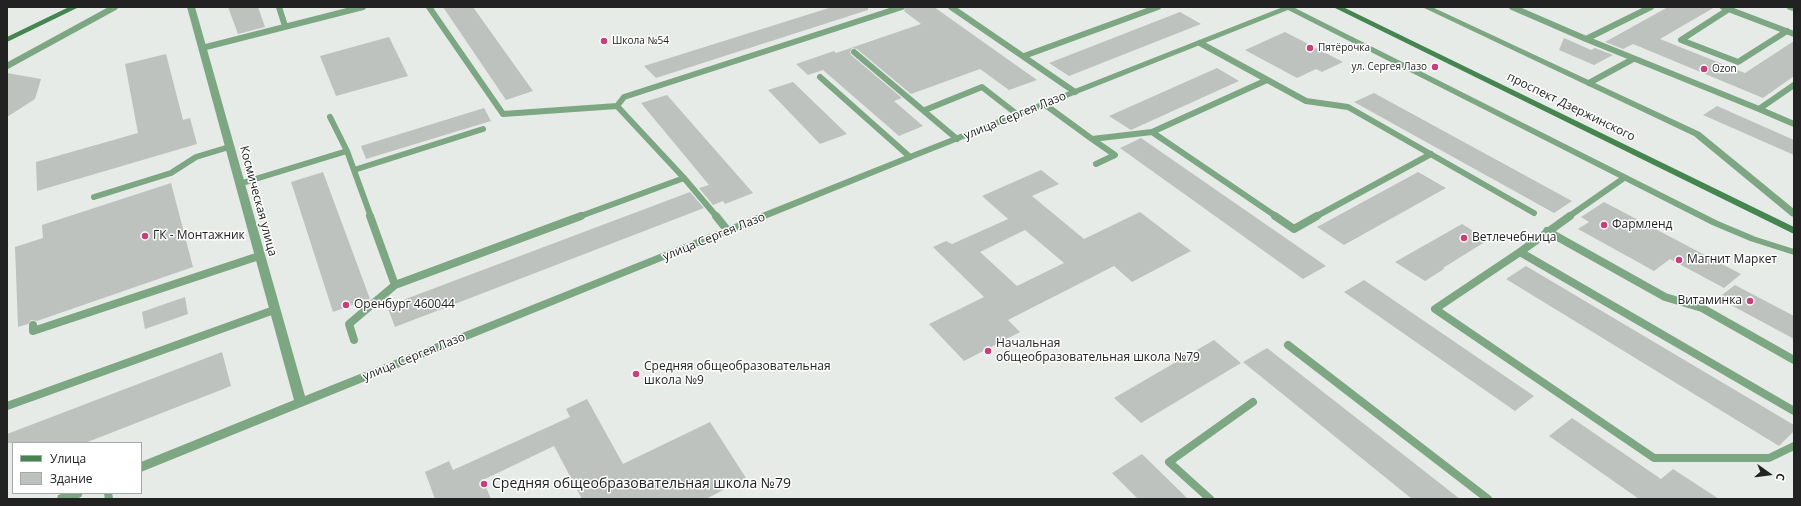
<!DOCTYPE html>
<meta charset="utf-8">
<style>
body{margin:0}
#map{position:relative;width:1801px;height:506px;overflow:hidden;background:#e7ebe7;font-family:"Open Sans",sans-serif}
canvas{display:block}
.frame{position:absolute;inset:0;border:8px solid #212221;pointer-events:none}
.legend{position:absolute;left:12px;top:442px;width:130px;height:52px;box-sizing:border-box;background:#fff;border:1px solid #a6a7a6;margin:0;padding:5px 7px;list-style:none;font-size:12px;color:#212221}
.legend li{display:flex;align-items:center;gap:8px;height:20px}
.legend b{width:20px;border:1px solid #a6a7a6}
.north{position:absolute;left:1749px;top:454px;width:40px;height:40px;-webkit-text-stroke:3px #fff;paint-order:stroke;rotate:104deg;font-size:11px;font-weight:700;line-height:16px;text-align:center;color:#212221}
.north::after{content:'';display:block;margin:auto;width:14px;height:18px;background:#212221;clip-path:polygon(50% 0,100% 100%,50% 72%,0 100%)}
</style>
<div id="map">
<canvas width="1801" height="506"></canvas>
<div class="frame"></div>
<ul class="legend">
<li><b style="height:5px;background:#458550"></b>Улица</li>
<li><b style="height:11px;background:#bec2bf"></b>Здание</li>
</ul>
<div class="north">С</div>
</div>
<script>
const context = document.querySelector('canvas').getContext('2d');
context.lineJoin = 'round';
function fill(path, color) {
  context.fillStyle = color;
  context.fill(path, 'evenodd');
}
function trace(path, color, width, dash) {
  context.strokeStyle = color;
  context.lineWidth = width;
  context.lineCap = dash ? 'butt' : 'round';
  context.setLineDash(dash || []);
  context.stroke(path);
}
function label(font, color, halo, rows, align = 'center') {
  context.font = font + ' "Open Sans",sans-serif';
  context.lineWidth = 3;
  context.setLineDash([]);
  context.textBaseline = 'middle';
  context.strokeStyle = halo;
  context.fillStyle = color;
  for (const [text, x, y, turn = 0] of rows) {
    context.save();
    context.translate(x, y);
    context.rotate((+turn || 0) * Math.PI / 180);
    context.textAlign = isNaN(turn) ? turn : align;
    if (halo) context.strokeText(text, 0, 0);
    context.fillText(text, 0, 0);
    context.restore();
  }
}
fill(new Path2D(`
 M228,7H258L265,27L238,34Z
 M443,7H473L533,91L506,100Z
 M832,7H868V10L656,78L644,66Z
 M906,7H934L1037,80L1009,90L980,69L911,94L857,49L852,48L850,52L851,55L902,98L894,101L923,126L899,136L823,70L808,75L796,64L834,51L836,53L921,24L904,11Z
 M1668,7H1715L1660,39L1745,73L1794,41V76L1763,98L1633,44L1623,49L1605,42Z
 M1180,12L1201,24L1069,76L1049,63Z
 M1285,32L1343,62L1322,72L1316,69L1297,78L1245,50Z
 M389,37L408,76L336,96L320,56Z
 M1564,38L1591,50L1595,48L1613,55L1594,65L1559,50Z
 M166,54L183,120L190,118L197,144L37,191L36,162L138,133L125,64Z
 M1217,68L1239,81L1131,130L1109,116Z
 M7,73L41,79L35,99L7,117Z
 M793,82L847,134L820,144L768,90Z
 M1374,93L1572,201L1554,213L1354,102Z
 M667,95L753,193L725,204L723,201L713,205L699,188L709,185L641,103Z
 M1717,106L1794,140V155L1703,115Z
 M484,108L491,121L366,159L361,146Z
 M1141,138L1326,266L1303,279L1120,148Z
 M1041,170L1059,184L1032,196L1084,239L1140,212L1191,251L1132,282L1114,266L1008,320L1020,332L964,361L929,324L984,297L933,247L946,241L952,244L1008,219L982,196ZM1025,230L1064,263L1017,286L980,252Z
 M323,172L370,299L333,312L291,182Z
 M1418,172L1446,188L1344,245L1317,227Z
 M171,183L193,267L37,321L31,320L28,324L18,327L15,247L43,238L42,225Z
 M690,192L704,208L395,327L387,306Z
 M1604,202L1741,274L1724,288L1670,259L1654,271L1578,229L1589,222L1581,217Z
 M1462,224L1488,240L1443,268L1444,269L1425,281L1395,262Z
 M1526,266L1794,425V431L1779,446L1506,279Z
 M1364,280L1534,396L1515,411L1344,292Z
 M1735,285L1794,316V339L1718,298Z
 M185,297L188,314L145,329L142,312Z
 M1214,340L1241,363L1141,423L1114,398Z
 M1267,348L1460,499H1412L1243,362Z
 M222,352L231,386L85,443H7V434Z
 M587,399L623,464L710,422L746,478L706,499H582L554,446L483,480L491,499H435L425,472L449,461L453,470L570,417L566,409Z
 M1572,418L1661,479L1673,469L1719,499H1639L1549,436Z
 M1142,454L1188,499H1138L1112,473Z`), '#bec2bf');
trace(new Path2D(`
 M279,7L285,26
 M429,7L503,114L617,106
 M951,7L1075,92
 M1512,7L1586,39L1651,7
 M1723,7L1794,34
 M1790,7L1794,8
 M1729,9L1681,40L1738,62L1787,31
 M1586,39L1759,109
 M1200,43L1306,101L1348,107L1534,213
 M202,48L363,7
 M854,52L957,139
 M1024,56L1158,7
 M7,66L115,7
 M820,77L910,157
 M1267,80L1152,132L1277,217
 M1589,83L1633,59
 M1794,85L1759,109L1794,124
 M1044,104L1092,139L1152,132
 M925,110L982,87L1018,115
 M330,117L347,151
 M1092,139L1115,155L1096,164
 M354,170L483,129
 M239,184L347,151L371,217
 M94,197L171,173L196,157L229,147
 M578,217L684,178
 M717,217L684,178L617,106L624,97L902,7
 M1315,217L1431,154
 M1568,217L1624,178`), '#7da782', 6);
trace(new Path2D(`
 M370,216L395,285L581,216
 M716,216L728,231
 M1275,216L1294,229L1317,216
 M1547,231L1665,297L1702,308L1794,360
 M1520,252L1570,216
 M33,325V331L259,256
 M354,340L349,324L395,285
 M1288,345L1488,499
 M7,406L274,310
 M1794,411L1520,252L1435,309L1654,458H1769L1794,446
 M108,493L109,499
 M1210,499L1169,462L1253,402`), '#7da782', 8);
fill(new Path2D(`
 M187,7H195L305,396L907,155L1283,7H1293L1718,221L1756,237L1794,249V255L1750,241L1712,225L1288,10L913,159L141,472V462L294,400Z
 M1422,7H1432L1700,132L1794,209V217L1791,216L1694,136Z
 M64,493H83L81,497L76,499H57L58,495Z`), '#7da782');
fill(new Path2D(`
 M69,7H79L7,42V37Z
 M1333,7H1343L1794,227V234Z`), '#458550');
for (const [x, y, r, color] of [
 [604,41,4,"#c83f79"],
 [1310,48,4,"#c83f79"],
 [1435,67,4,"#c83f79"],
 [1704,69,4,"#c83f79"],
 [1604,225,4,"#c83f79"],
 [145,236,4,"#c83f79"],
 [1464,238,4,"#c83f79"],
 [1679,260,4,"#c83f79"],
 [1750,301,4,"#c83f79"],
 [346,305,4,"#c83f79"],
 [988,351,4,"#c83f79"],
 [636,374,4,"#c83f79"],
 [484,484,4,"#c83f79"]
]) {
  const dot = new Path2D();
  dot.arc(x, y, r, 0, 2 * Math.PI);
  context.fillStyle = color;
  context.fill(dot);
  trace(dot, '#fff', 1.5);
}
label('10px', '#212221', '#fff', [
 ["Школа №54",612,41],
 ["Пятёрочка",1318,48],
 ["ул. Сергея Лазо",1427,67,"right"],
 ["Ozon",1712,69]
], 'left');
label('12px', '#212221', '#fff', [
 ["проспект Дзержинского",1571,107,26],
 ["улица Сергея Лазо",1015,116,-22],
 ["Космическая улица",258,201,75],
 ["улица Сергея Лазо",714,237,-22],
 ["улица Сергея Лазо",414,357,-22]
]);
label('12px', '#212221', '#fff', [
 ["Фармленд",1612,225],
 ["ГК - Монтажник",153,236],
 ["Ветлечебница",1472,238],
 ["Магнит Маркет",1687,260],
 ["Витаминка",1742,301,"right"],
 ["Оренбург 460044",354,305],
 ["Начальная",996,344],
 ["общеобразовательная школа №79",996,358],
 ["Средняя общеобразовательная",644,367],
 ["школа №9",644,381]
], 'left');
label('14px', '#212221', '#fff', [
 ["Средняя общеобразовательная школа №79",492,484]
], 'left');
</script>
